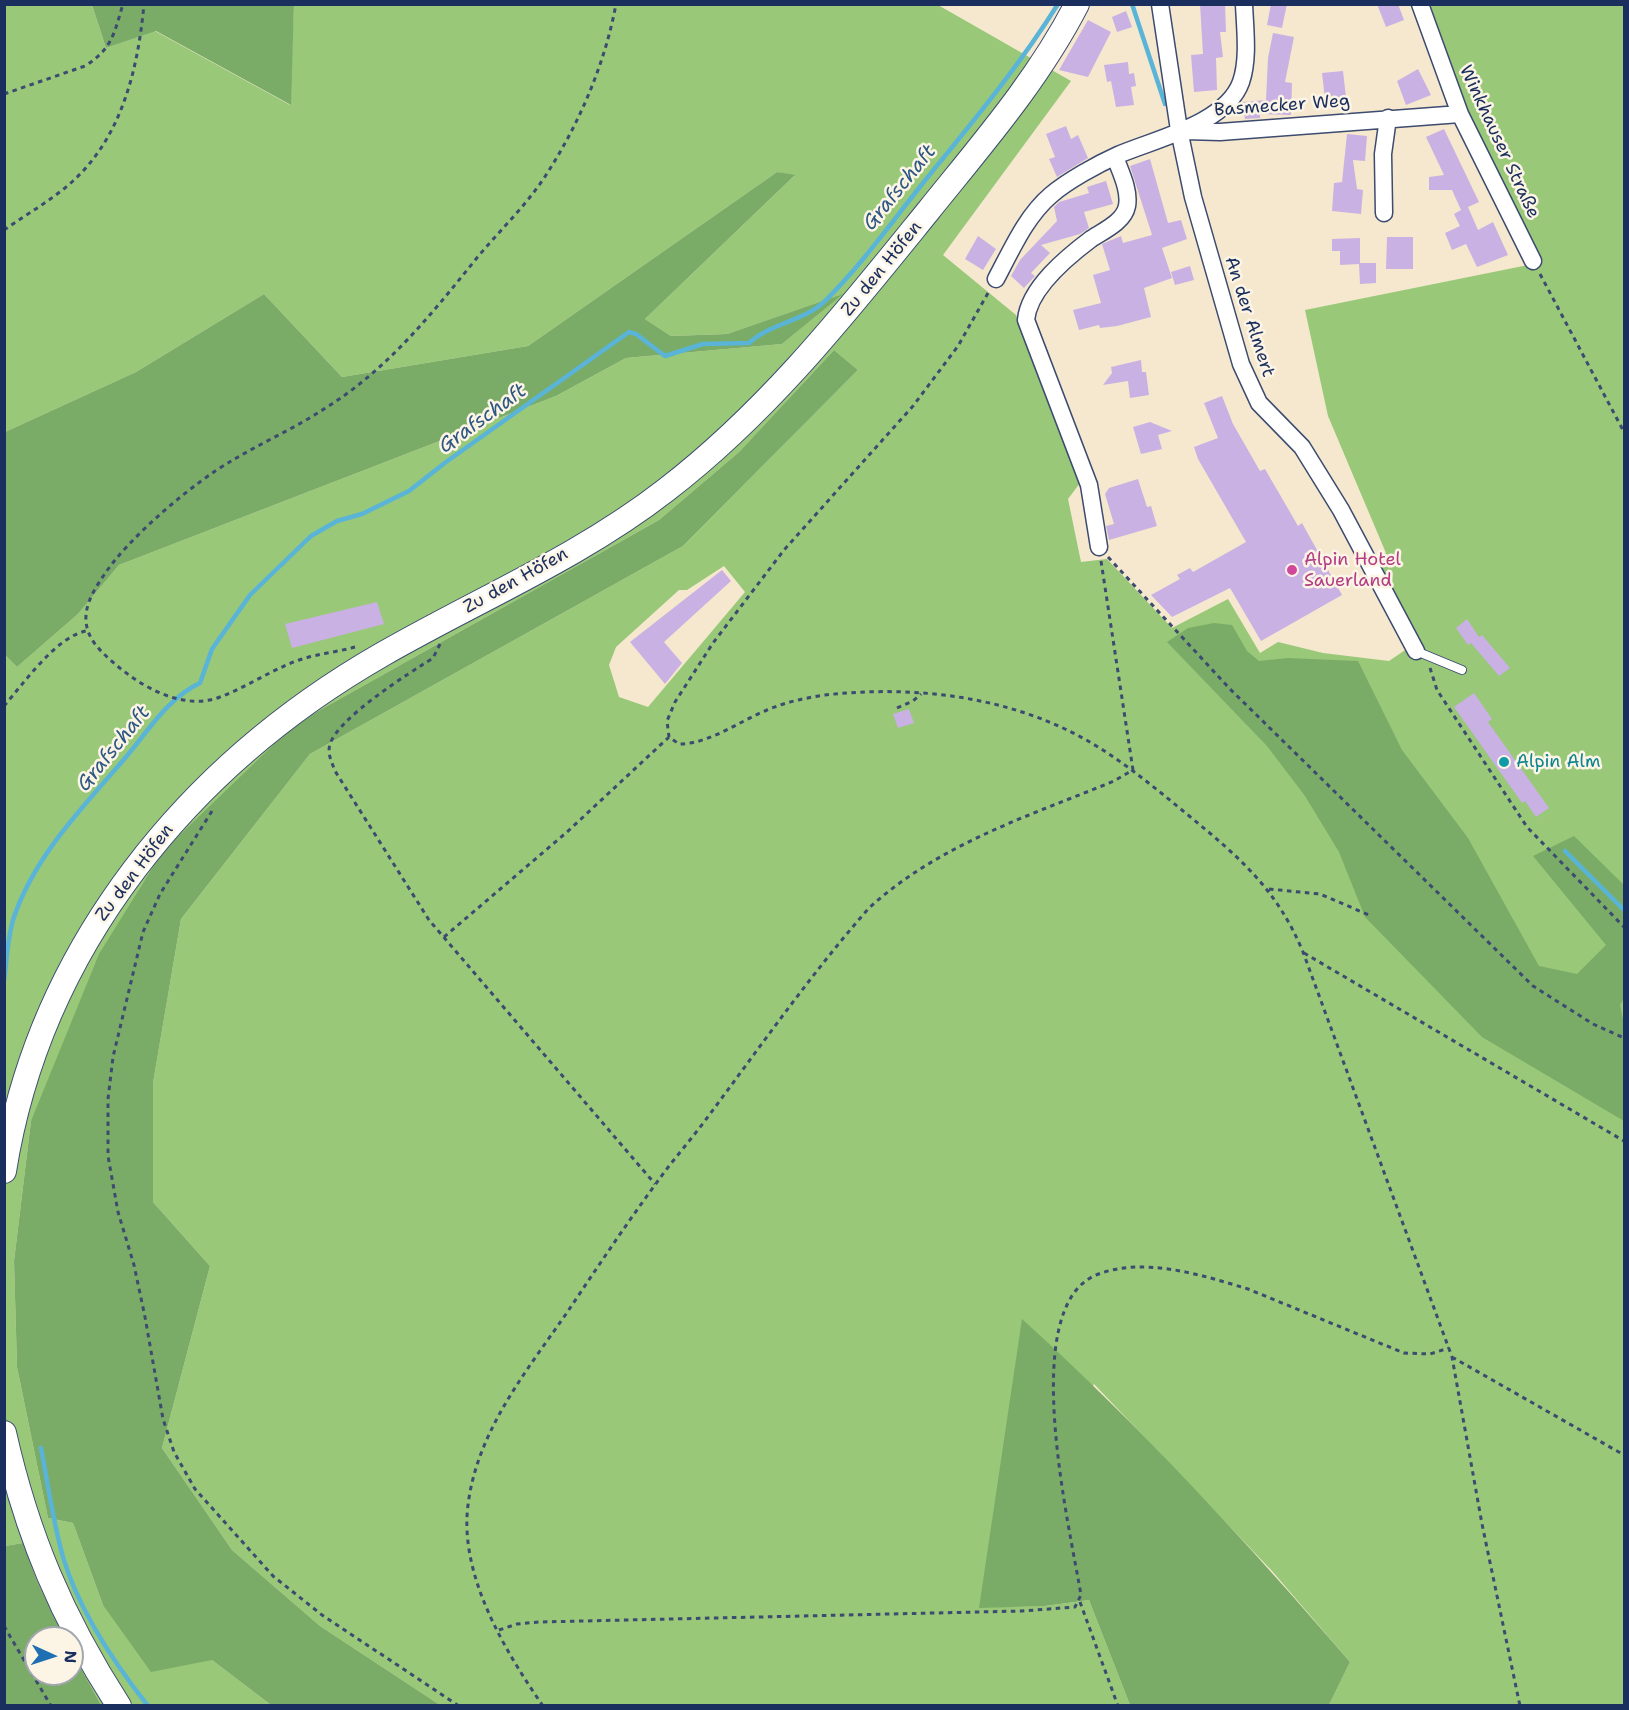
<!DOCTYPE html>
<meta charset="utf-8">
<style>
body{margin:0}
#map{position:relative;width:1629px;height:1710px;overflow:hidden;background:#f5e8ce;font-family:"Shantell Sans",sans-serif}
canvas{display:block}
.frame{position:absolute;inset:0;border:6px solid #1b2f5e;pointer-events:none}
.north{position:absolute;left:24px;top:1626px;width:60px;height:60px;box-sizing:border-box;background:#fcf5e5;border:2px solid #a2a6af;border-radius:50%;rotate:93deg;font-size:16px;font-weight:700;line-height:24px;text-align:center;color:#1b2f5e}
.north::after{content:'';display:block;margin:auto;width:21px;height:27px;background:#1f6fb2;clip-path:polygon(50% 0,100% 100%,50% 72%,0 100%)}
</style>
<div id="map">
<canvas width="1629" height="1710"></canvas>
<div class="frame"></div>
<div class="north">N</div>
</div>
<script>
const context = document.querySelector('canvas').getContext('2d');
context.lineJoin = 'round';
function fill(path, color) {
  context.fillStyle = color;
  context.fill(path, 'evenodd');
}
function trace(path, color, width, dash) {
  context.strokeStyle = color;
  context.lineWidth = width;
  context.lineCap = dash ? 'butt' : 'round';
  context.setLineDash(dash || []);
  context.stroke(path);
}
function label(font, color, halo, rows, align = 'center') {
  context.font = font + ' "Shantell Sans",sans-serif';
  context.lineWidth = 5;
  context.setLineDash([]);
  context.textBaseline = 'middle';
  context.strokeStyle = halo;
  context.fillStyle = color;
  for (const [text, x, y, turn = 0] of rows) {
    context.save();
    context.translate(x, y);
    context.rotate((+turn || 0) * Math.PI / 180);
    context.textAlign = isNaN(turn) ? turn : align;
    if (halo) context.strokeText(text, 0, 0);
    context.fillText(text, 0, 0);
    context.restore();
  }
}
fill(new Path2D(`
 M4,5H92L106,48L155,31L290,105L294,5H938L1071,81L943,255L1016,315L1083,479L1068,499L1081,562L1107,559L1172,628L1228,599L1260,653L1278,642L1323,653L1389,661L1417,642L1376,559L1386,553L1328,416L1305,310L1543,262L1467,110L1430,5H1624V1705H1329L1350,1662L1273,1572L1094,1384L980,1607L1045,1606L1089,1600L1130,1705H440L320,1626L232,1550L162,1448L210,1266L153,1202V1083L181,919L310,754L683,546L858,370L834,350L739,452L659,520L295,724L31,1121L14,1261L17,1367L48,1518L73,1523L103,1605L212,1660L271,1705H101L72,1652V1638H65L37,1581L23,1543L5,1546V655L17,667L78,614L119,565L556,396L626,358L782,344L841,295L727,334L671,336L645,319L794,176L777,172L528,346L342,377L264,294L136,372L5,432ZM724,566L745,592L648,707L619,697L609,665L616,647L679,590H687Z`), '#98c878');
fill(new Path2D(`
 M92,5H294L291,105L156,31L106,48Z
 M777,172L795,175L645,319L671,336L727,334L843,294L782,344L626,358L556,396L119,565L78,614L17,667L5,655V432L136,372L264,294L342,377L528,346Z
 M834,350L858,370L683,546L310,754L181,919L153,1083V1202L210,1266L162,1448L232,1550L320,1626L440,1705H271L212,1660L151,1672L103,1605L73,1523L48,1518L17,1367L14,1261L31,1121L99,954L163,851L295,724L659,520L739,452Z
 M1214,623L1232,625L1247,651L1259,661L1288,658L1358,661L1402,750L1468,838L1539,966L1577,974L1606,945L1533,856L1574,836L1624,885V998L1620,1005L1624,1024V1121L1482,1037L1365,917L1339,852L1305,796L1267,746L1167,642L1188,628Z
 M1022,1319C1139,1425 1247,1542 1350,1662L1329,1705H1130L1089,1600L1045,1606L979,1608Z
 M23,1543L37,1581L65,1638H36V1674H72V1652L101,1705H5V1546Z`), '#7aac68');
trace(new Path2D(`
 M1132,4L1165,104
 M1565,851L1624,910
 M4,981C7,960 7,938 14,917C35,855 84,806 126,757C148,731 168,698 200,683L212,649L250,595L311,536L337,521L362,514L409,491L446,462L629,332L636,334L665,356L703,344L749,343C772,322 805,322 827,299C862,264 892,222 923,183C970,125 1018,68 1058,4
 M41,1448C48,1484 53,1522 63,1557C78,1608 115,1664 148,1706`), '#5ab4d8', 4.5);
fill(new Path2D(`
 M1200,4H1225L1226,32H1220L1223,57L1216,58L1217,90L1194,92L1191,55L1203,54Z
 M1271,4H1287L1282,28L1267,25Z
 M1377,4H1398L1404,20L1386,27Z
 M1126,11L1132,27L1117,32L1112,17Z
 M1088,20L1111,32L1088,77L1059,70Z
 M1273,33L1294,37L1285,82L1292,83L1291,115L1260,114V118L1245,119L1243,102L1266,100L1268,58Z
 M1128,62L1129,74L1134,73L1136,86L1131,87L1134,105L1116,107L1111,81L1107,82L1104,65Z
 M1418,69L1431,95L1406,105L1397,81Z
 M1343,71L1347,106L1326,108L1322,73Z
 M1066,126L1071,139L1078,135L1088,158L1057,177L1049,159L1055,157L1046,134Z
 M1444,129L1479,202L1468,207L1478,230L1493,222L1508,255L1477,267L1466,244L1452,250L1445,233L1460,226L1454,214L1461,210L1452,190H1429V177L1444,175L1426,137Z
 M1347,134L1367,136L1365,161L1353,160L1357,189L1363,190L1361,214L1332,211L1334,183L1342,182Z
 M1150,159L1168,223L1181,220L1187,239L1162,248L1172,278L1144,288L1151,317L1117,326L1100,328L1099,325L1079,330L1073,310L1101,303L1093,275L1110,270L1102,244L1121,236L1123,243L1152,235L1130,166Z
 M1106,181L1113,204L1084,212L1089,228L1080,234L1041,245L1050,253L1031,273L1035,276L1024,288L1011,276L1020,260L1057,221L1054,207L1059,202L1089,193L1087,187Z
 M978,236L996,249L983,270L965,259Z
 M1387,237H1413V269H1386Z
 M1360,238V263H1376V283L1360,284L1359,264L1340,265V251H1332V239Z
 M1190,266L1194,280L1175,285L1171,272Z
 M1141,360L1142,372H1146L1149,395L1130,398L1128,381L1103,385L1112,373L1111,367Z
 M1222,396L1233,424L1260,471L1265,469L1298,526L1302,523L1342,595L1261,641L1230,588L1172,617L1151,595L1180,579L1177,575L1190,568L1193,572L1246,542L1198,459L1194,447L1218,438L1204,403Z
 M1150,422L1172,431L1158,435L1162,449L1141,454L1133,427Z
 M1138,479L1147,507L1151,506L1157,526L1109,540L1106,526L1114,524L1105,494L1109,488Z
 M722,570L731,581L664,642L682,663L665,684L630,642Z
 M377,602L384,624L292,648L285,624Z
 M1467,619L1479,637L1482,635L1510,668L1499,676L1471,643L1468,645L1456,628Z
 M1474,693L1492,719L1488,722L1549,808L1536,817L1525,801L1522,803L1454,707Z
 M909,709L914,723L898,728L893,714Z`), '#cab1e3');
const lane = new Path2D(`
 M1416,651L1462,670`);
const street = new Path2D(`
 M1160,4L1179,130L1193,197L1241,364L1259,403L1302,447L1341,510L1416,651
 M1420,4L1460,114L1533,261
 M1186,131L1220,132L1460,114
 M1384,213L1383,154L1388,118
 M996,279C1011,251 1026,216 1051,195C1067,181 1098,164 1118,155C1155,139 1226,124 1241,82C1249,59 1245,29 1244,4
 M1099,547L1089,485L1026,320C1029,288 1067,257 1091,239C1103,231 1124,222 1127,206C1130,190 1120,171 1115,157`);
const secondary = new Path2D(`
 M4,1171C40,946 189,765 383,654C477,600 580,557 666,490C769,411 848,310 929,210C982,144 1038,80 1077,4
 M4,1433C27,1535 62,1618 119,1706`);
trace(lane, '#3c4b6f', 10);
trace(street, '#3c4b6f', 19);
trace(secondary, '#3c4b6f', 26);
trace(new Path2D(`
 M4,94L85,66C112,49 114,34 123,4
 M4,230C27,214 52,200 73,181C122,136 138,69 144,4
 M1540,274L1624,432
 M988,293L958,346L913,406L784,550L713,643L675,702L667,721L669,737L679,744C709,744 740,721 767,710C786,702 805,698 825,695C906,686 991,694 1065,729C1110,750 1149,783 1188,815C1239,857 1277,889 1303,952L1452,1357L1482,1524L1520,1706
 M1108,557L1230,689L1533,986L1593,1024L1624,1038
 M1101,561L1133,770
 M440,644L433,658C408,674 339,717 330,744C327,754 332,762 335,771L429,920L655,1184
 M355,647C337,652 317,654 299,660C271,670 247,687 220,697C178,713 130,680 102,652C76,626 85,602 104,575C128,538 194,482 233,460C263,442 295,428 324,409C387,370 430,316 476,259C499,231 526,206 546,175C579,124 605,64 616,4
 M1430,668L1437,690L1527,827L1624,927
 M4,706C24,683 56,637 86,631
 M897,708L913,701L921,694
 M212,811L160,894L143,932L113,1057L108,1099V1156L118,1212L134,1265L145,1317L163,1419L174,1452L195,1489L273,1576L322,1615L459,1706
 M1269,889L1320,894L1369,915
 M444,937L567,832L669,737
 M1304,953L1624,1141
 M1452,1357L1624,1455
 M1080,1602L1118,1706
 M4,1626L51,1706
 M499,1630L517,1624L539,1622L1022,1611L1075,1607L1081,1595C1070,1528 1017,1308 1096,1275C1143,1256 1202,1275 1248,1289L1404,1353L1430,1354L1449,1348
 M543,1706C505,1651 459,1575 468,1505C477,1432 525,1373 566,1314C595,1271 624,1227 655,1185C671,1162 690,1141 707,1118C760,1047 811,974 869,908C939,844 1029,816 1114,781L1133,770`), '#3c4b6f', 3, [4.5, 4.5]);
trace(lane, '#fff', 8);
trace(street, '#fff', 16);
trace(secondary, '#fff', 24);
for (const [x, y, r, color] of [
 [1292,570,6,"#d1479c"],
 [1504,762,6,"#0f9aa8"]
]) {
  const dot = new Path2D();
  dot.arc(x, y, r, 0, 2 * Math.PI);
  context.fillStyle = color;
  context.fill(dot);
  trace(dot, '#fcf5e5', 2);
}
label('18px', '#1b2f5e', '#fcf5e5', [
 ["Basmecker Weg",1282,106,-4],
 ["Winkhauser Straße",1499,142,65],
 ["Zu den Höfen",882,269,-51],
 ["An der Almert",1249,317,72],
 ["Zu den Höfen",516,581,-29],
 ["Zu den Höfen",135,873,-53]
]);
label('18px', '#b23c85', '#fcf5e5', [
 ["Alpin Hotel",1304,560],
 ["Sauerland",1304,581]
], 'left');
label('18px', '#0d838f', '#fcf5e5', [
 ["Alpin Alm",1516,762]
], 'left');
label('italic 20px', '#2e5783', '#fcf5e5', [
 ["Grafschaft",900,188,-51],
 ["Grafschaft",483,419,-36],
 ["Grafschaft",114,749,-51]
]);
</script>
